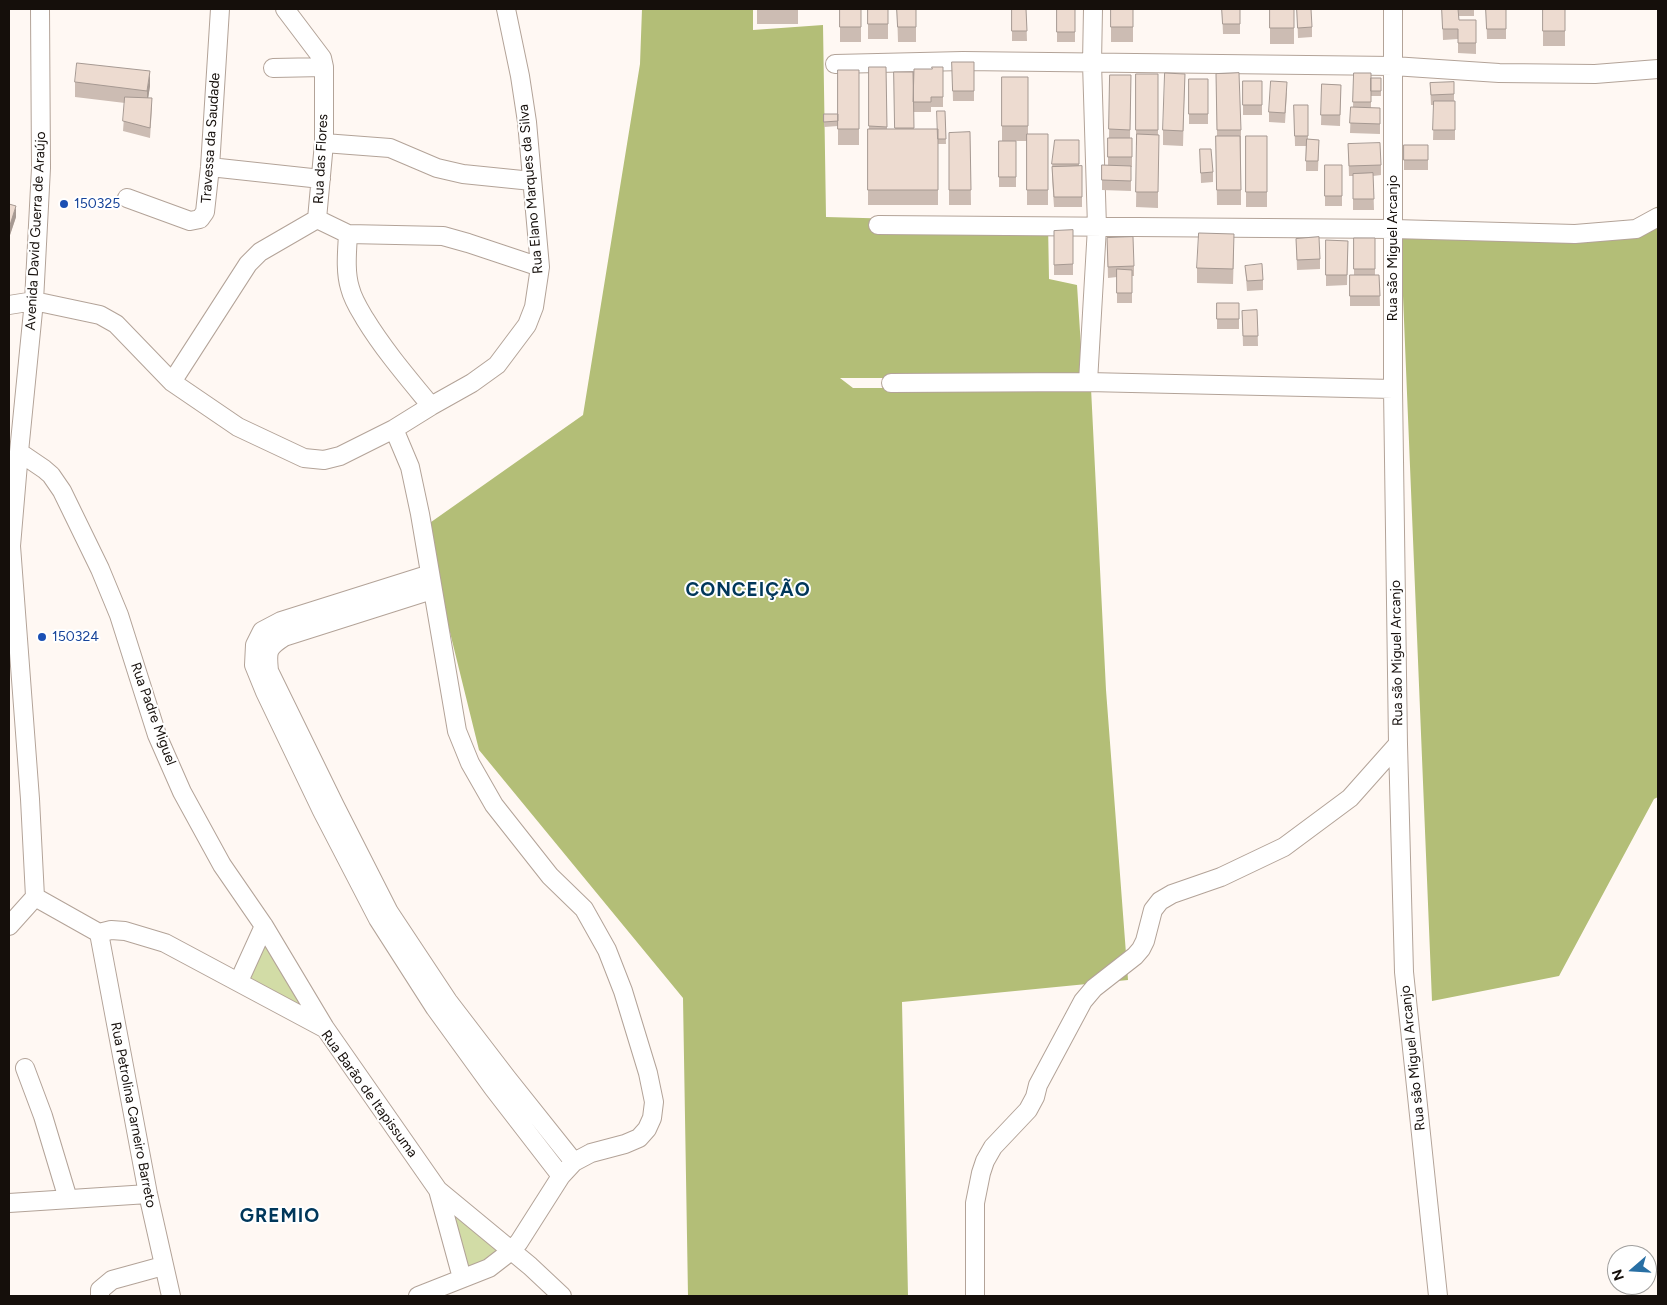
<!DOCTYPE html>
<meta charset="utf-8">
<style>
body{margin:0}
#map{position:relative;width:1667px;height:1305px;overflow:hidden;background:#fff8f3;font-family:Figtree,sans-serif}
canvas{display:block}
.frame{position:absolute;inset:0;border:10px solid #150f0b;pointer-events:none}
.north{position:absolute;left:1607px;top:1245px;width:50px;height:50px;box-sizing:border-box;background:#fff;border:1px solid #a19f9d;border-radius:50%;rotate:251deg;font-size:14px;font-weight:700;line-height:20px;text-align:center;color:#150f0b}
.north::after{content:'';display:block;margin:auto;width:18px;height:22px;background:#286fa4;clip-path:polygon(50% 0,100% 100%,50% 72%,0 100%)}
</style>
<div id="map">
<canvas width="1667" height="1305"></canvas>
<div class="frame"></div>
<div class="north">N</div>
</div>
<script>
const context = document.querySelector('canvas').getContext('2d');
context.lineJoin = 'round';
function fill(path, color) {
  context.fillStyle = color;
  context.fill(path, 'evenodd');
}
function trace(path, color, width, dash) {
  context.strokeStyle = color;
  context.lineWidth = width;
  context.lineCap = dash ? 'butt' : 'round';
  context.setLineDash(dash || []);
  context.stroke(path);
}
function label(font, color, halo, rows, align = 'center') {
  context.font = font + ' Figtree,sans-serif';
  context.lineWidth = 4;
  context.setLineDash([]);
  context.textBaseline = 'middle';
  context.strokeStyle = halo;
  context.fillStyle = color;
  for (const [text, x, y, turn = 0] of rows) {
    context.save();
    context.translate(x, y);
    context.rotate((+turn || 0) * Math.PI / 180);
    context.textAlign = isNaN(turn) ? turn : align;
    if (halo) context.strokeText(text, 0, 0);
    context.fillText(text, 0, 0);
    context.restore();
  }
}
fill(new Path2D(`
 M264,931L323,1022L229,982Z
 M444,1203L504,1249L464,1275Z`), '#d2dca6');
fill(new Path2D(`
 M642,9H753V30L823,25L826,217L1048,223L1049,279L1077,285L1083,378H840L853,388H1091L1106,690L1128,980L902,1002L908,1296H688L683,998L479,750L424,527L583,415L640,64Z
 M1658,206V797L1654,799L1559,976L1432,1001L1400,223L1624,227Z`), '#b3be77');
const minor = new Path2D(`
 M1393,9V389L1398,744L1404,972L1438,1296
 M835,64L963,61L1393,66L1499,73L1595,74L1658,69
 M273,68L324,67
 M324,143L390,148L437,168L463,174L532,181
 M210,167L321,179
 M127,198L190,221L200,219L205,212L210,167L220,9
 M317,219L348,234L443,236L468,243L540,267
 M878,225L1394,229L1575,234L1636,229L1658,217
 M348,234C347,252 345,272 350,288C353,300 359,309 365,319C384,350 408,378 431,406
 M9,305L34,301L100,315L116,324L172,382L238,427L304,458L324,460L340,456L394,429L431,406L472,383L497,365L527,325L534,307L540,267L527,122L520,76L506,9
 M172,382L248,264L260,252L317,219L324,143V67L322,58L285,9
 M1088,382L1097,227L1092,63L1093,9
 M891,383L1088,382L1393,389
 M394,429L410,467L420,514L457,731L470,763L494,805L550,876L584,909L607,950L623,991L648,1073L654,1102L652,1118L647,1129L639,1138L625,1144L591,1153L574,1162L561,1176L519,1242L511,1251L489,1268L418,1296
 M19,452L44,469L51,475L62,491L100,569L119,615L157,735L182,792L222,865L264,926L325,1028L438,1190L530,1266L562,1296
 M430,574L281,621L262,631L255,645L254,665L265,692L322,811L378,919L435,1008L493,1088L561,1176
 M432,590L284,637C267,648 267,651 269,671L335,806L389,912L448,1001L507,1078L574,1162
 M35,897L30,799L11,546L19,452L34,301L41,168L40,9
 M35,897L99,933L111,930L125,931L165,943L324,1028
 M9,926L35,897
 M99,933L148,1194L171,1296
 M239,981L264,926
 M25,1068L43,1116L68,1199
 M438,1190L462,1278
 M9,1203L148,1194
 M100,1296V1290L112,1280L163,1266
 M975,1296V1203L981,1173L985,1161L993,1147L1028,1110L1035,1097L1038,1085L1083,1001L1094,988L1135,956L1141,949L1145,941L1153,910L1160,901L1172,894L1221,877L1284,847L1350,798L1398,744`);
trace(minor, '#b3a398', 20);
trace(minor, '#fff', 18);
fill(new Path2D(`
 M757,9H798V24H757Z
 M840,9H861V42H840Z
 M868,9H888V39H868Z
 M897,9H916V42H898Z
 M1012,9H1026L1027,41H1012Z
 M1057,9H1075V42H1057Z
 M1111,9H1133V42H1111Z
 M1222,9H1240V34H1223Z
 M1270,9H1294V44H1270Z
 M1297,9L1312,27V37L1298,38Z
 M1442,9H1474V16H1459V20H1476V54L1458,53V39L1443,40Z
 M1486,9H1506V39H1487Z
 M1543,9H1565V46H1543Z
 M952,62H974V101H953Z
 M869,67H886L887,129H895L894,72H913L932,69L943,67V107H931V112H913L914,129H938L945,111L946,144H938V205H868V129H869Z
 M859,70V145H838V125V126L824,127V114H838Z
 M1354,73L1371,78H1381V96H1371V108H1380V134L1350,133L1351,107H1353Z
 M1136,74H1158V208L1136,207L1137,145H1136Z
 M1185,74L1183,146L1163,145V130Z
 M1216,74L1241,130V205H1217L1216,136H1217Z
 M1110,75H1131L1130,138H1132V167H1131V191L1102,190V165H1108V138H1109Z
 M1002,77H1028V134H1048V205H1027V141H1016V187H999V141H1002Z
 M1189,79H1208V124H1189Z
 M1243,81H1262V115H1243Z
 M75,82L150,86L148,98L152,108L150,138L123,131L125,103L75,97Z
 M1454,82V101H1455V140H1433L1434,105H1431L1430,83Z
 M1322,84L1341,85L1340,126L1321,125Z
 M1287,92L1285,123L1269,122V112Z
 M1294,105H1308V139L1319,140L1318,171H1306V146H1295Z
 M970,132L971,205H949V133Z
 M1246,136H1267V207H1246Z
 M1055,140H1079V167L1082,166V207H1054L1052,177V167Z
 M1348,144L1381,165V175L1373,176L1374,210H1353V176H1349Z
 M1404,145H1428V170H1404Z
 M1200,149L1213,172V182L1201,183Z
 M1325,165H1342V206H1325Z
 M9,204L16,217L10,235H9Z
 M1073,230V275H1054V231Z
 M1107,238L1134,266V276H1132V303H1117V277L1108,278Z
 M1354,238H1375V275H1379L1380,306H1350V275H1354Z
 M1296,239L1320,259V269L1297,270Z
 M1326,240L1348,241L1347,285L1326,286Z
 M1234,250L1233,284L1197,283V268Z
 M1245,266L1263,280V290L1247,291Z
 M1217,303H1239V329H1217Z
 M1257,310L1258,346H1243L1242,311Z`), '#ccbcb3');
fill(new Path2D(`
 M150,71V86L147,106V91Z
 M16,206V217L10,235V225Z`), '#a69992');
const building = new Path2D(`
 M840,9H861V27H840Z
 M868,9H888V24H868Z
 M897,9H916V27H898Z
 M1012,9H1026L1027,31H1012Z
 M1057,9H1075V32H1057Z
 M1111,9H1133V27H1111Z
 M1222,9H1240V24H1223Z
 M1270,9H1294V28H1270Z
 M1297,9H1311L1312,27L1298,28Z
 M1442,9H1458L1459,20H1476V43H1458V29H1443Z
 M1486,9H1506V29H1487Z
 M1543,9H1565V31H1543Z
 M952,62H974V91H953Z
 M77,63L150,71L147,91L75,82Z
 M869,67H886L887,127L869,126Z
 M932,67H943V97H931V102H913L914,69H932Z
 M838,70H859V129H838Z
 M894,72H913L914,128H895Z
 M1165,73L1185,74L1183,131L1163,130Z
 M1239,73L1241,130H1217L1216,74Z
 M1354,73H1371V102H1353Z
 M1136,74H1158V130H1136Z
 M1110,75H1131L1130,130L1109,129Z
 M1002,77H1028V126H1002Z
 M1371,78H1381V91H1371Z
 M1189,79H1208V114H1189Z
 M1243,81H1262V105H1243Z
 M1271,81L1287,82L1285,113L1269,112Z
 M1454,82V94L1431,95L1430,83Z
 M1322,84L1341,85L1340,115H1321Z
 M125,97L152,98L150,128L123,121Z
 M1434,101H1455V130H1433Z
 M1294,105H1308V136H1295Z
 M1351,107L1380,108V124L1350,123Z
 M937,111H945L946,139H938Z
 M824,114H838V121L824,122Z
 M868,129H938V190H868Z
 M970,132L971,190H949V133Z
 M1027,134H1048V190H1027Z
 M1137,134L1159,135L1158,192H1136Z
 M1216,136H1240L1241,190H1217Z
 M1246,136H1267V192H1246Z
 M1108,138H1132V157H1108Z
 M1307,139L1319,140L1318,161H1306Z
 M1055,140H1079V164H1052Z
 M999,141H1016V177H999Z
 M1380,143L1381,165L1349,166L1348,144Z
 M1404,145H1428V160H1404Z
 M1200,149H1211L1213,172L1201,173Z
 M1102,165L1131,166V181L1102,180Z
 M1325,165H1342V196H1325Z
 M1082,166V197H1054L1052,167Z
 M1373,173L1374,199H1353V174Z
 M9,204L16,206L10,225L9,224Z
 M1073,230V264L1054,265V231Z
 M1199,233L1234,234L1233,269L1197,268Z
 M1133,237L1134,266L1108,267L1107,238Z
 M1319,237L1320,259L1297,260L1296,239Z
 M1354,238H1375V269H1354Z
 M1326,240L1348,241L1347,275H1326Z
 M1262,264L1263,280L1247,281L1245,266Z
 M1117,269L1132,270V293H1117Z
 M1350,275H1379L1380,296H1350Z
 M1217,303H1239V319H1217Z
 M1257,310L1258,336H1243L1242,311Z`);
fill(building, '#eddbd0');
trace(building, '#a69992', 1);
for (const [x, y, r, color] of [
 [64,204,5,"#1a4fb4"],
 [42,637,5,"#1a4fb4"]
]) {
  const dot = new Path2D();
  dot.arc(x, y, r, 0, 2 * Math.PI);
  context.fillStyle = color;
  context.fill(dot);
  trace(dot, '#fff', 2);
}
label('14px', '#150f0b', '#fff', [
 ["Travessa da Saudade",211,138,-86],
 ["Rua das Flores",321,159,-87],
 ["Rua Elano Marques da Silva",531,189,-95],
 ["Avenida David Guerra de Araújo",36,231,-87],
 ["Rua são Miguel Arcanjo",1393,248,-90],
 ["Rua são Miguel Arcanjo",1397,653,-91],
 ["Rua Padre Miguel",153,714,70],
 ["Rua são Miguel Arcanjo",1413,1058,-96],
 ["Rua Barão de Itapissuma",369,1094,54],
 ["Rua Petrolina Carneiro Barreto",133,1115,79]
]);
label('14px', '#164399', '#fff', [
 ["150325",74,204],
 ["150324",52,637]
], 'left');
context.letterSpacing = '1px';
label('bold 19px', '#01375a', '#fff', [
 ["CONCEIÇÃO",748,590],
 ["GREMIO",280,1216]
]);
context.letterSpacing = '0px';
</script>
